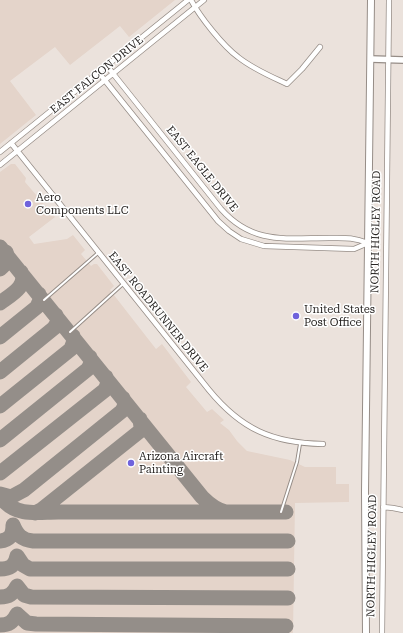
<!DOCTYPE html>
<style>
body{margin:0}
canvas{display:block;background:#ebe2dc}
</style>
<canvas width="403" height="633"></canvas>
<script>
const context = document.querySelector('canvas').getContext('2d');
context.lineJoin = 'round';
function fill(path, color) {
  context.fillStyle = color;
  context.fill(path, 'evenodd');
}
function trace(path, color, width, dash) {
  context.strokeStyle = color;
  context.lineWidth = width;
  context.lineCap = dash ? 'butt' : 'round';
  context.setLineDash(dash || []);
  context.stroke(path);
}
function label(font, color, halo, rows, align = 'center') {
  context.font = font + ' "Roboto Serif",serif';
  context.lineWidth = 3;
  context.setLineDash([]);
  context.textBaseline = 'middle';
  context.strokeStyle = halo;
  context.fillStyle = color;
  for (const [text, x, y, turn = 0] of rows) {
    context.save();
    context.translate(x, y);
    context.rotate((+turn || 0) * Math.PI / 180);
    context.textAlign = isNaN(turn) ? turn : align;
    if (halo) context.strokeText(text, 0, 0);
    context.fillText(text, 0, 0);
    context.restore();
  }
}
fill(new Path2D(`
 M0,0H175L129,37L120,26L70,65L55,47L10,81L36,115L0,144Z
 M11,164H15L26,178L25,182L55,217L29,237L34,244L67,239L73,235L85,250L81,254L91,266L94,264H97L114,286L110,290L156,349L162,344L191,382L186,387L207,412L212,409L224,420L220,423L229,430L237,441L247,451L290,460L305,467H336V484H349V502L295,503L293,633H0V172Z`), '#e4d4ca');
trace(new Path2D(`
 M0,247L202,497C209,504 216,510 226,512
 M0,269C6,264 10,260 6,252
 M0,303C9,296 29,286 21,272
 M0,337L37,307L40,300L39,294
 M0,372L54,328L58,322L56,315
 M0,406L71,349L74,341L73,336
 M0,440L88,369L91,363L90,357
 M0,473L105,390L108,383L106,377
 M0,494L11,497L24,490L122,411L125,405L123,398
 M3,500C18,517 38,512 58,512H286
 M35,513L41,510L140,431L141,427L140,419
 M0,541C10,540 13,535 13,525C17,535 22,540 33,541H288
 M0,569C10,569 15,566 17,556L23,565L30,569H288
 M0,597C9,597 13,594 17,586L24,595L31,597L288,598
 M0,625C9,625 13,622 17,614L27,623L36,624L286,626`), '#948e89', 15);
const service = new Path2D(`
 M44,300L98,253
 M70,332L123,284
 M281,512L297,462L300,444`);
const minor = new Path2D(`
 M191,0C200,17 223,46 238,57C253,69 270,76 287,84L302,69L320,47
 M107,66L221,209C253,245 286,238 329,238C345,238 352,237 368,243
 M99,73L218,221L229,231L241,239L264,246L354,249L368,243
 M11,143L209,390C241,429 272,443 323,444
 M0,152L188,0
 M0,165L204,0
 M383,507L393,508L403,510
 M382,633L389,0`);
const tertiary = new Path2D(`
 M371,59L403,60`);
const secondary = new Path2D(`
 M366,633L365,492L371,0`);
trace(service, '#968d87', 4);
trace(minor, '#968d87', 6);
trace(tertiary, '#968d87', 8);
trace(secondary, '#968d87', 8);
trace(service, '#fff', 2);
trace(minor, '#fff', 4.5);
trace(tertiary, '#fff', 5.5);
trace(secondary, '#fff', 6);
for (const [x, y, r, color] of [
 [28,204,4,"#6f62dc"],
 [296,316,4,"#6f62dc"],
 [131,463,4,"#6f62dc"]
]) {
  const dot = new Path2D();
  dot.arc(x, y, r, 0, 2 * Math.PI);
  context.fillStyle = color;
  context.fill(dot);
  trace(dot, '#fff', 1.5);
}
label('11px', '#282523', '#fff', [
 ["EAST FALCON DRIVE",97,75,-39],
 ["EAST EAGLE DRIVE",202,169,51],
 ["NORTH HIGLEY ROAD",376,232,-89],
 ["EAST ROADRUNNER DRIVE",158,312,51],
 ["NORTH HIGLEY ROAD",372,556,-89]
]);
label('11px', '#282523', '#fff', [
 ["Aero",36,198],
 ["Components LLC",36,211],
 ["United States",304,310],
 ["Post Office",304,323],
 ["Arizona Aircraft",139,457],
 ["Painting",139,470]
], 'left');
</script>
